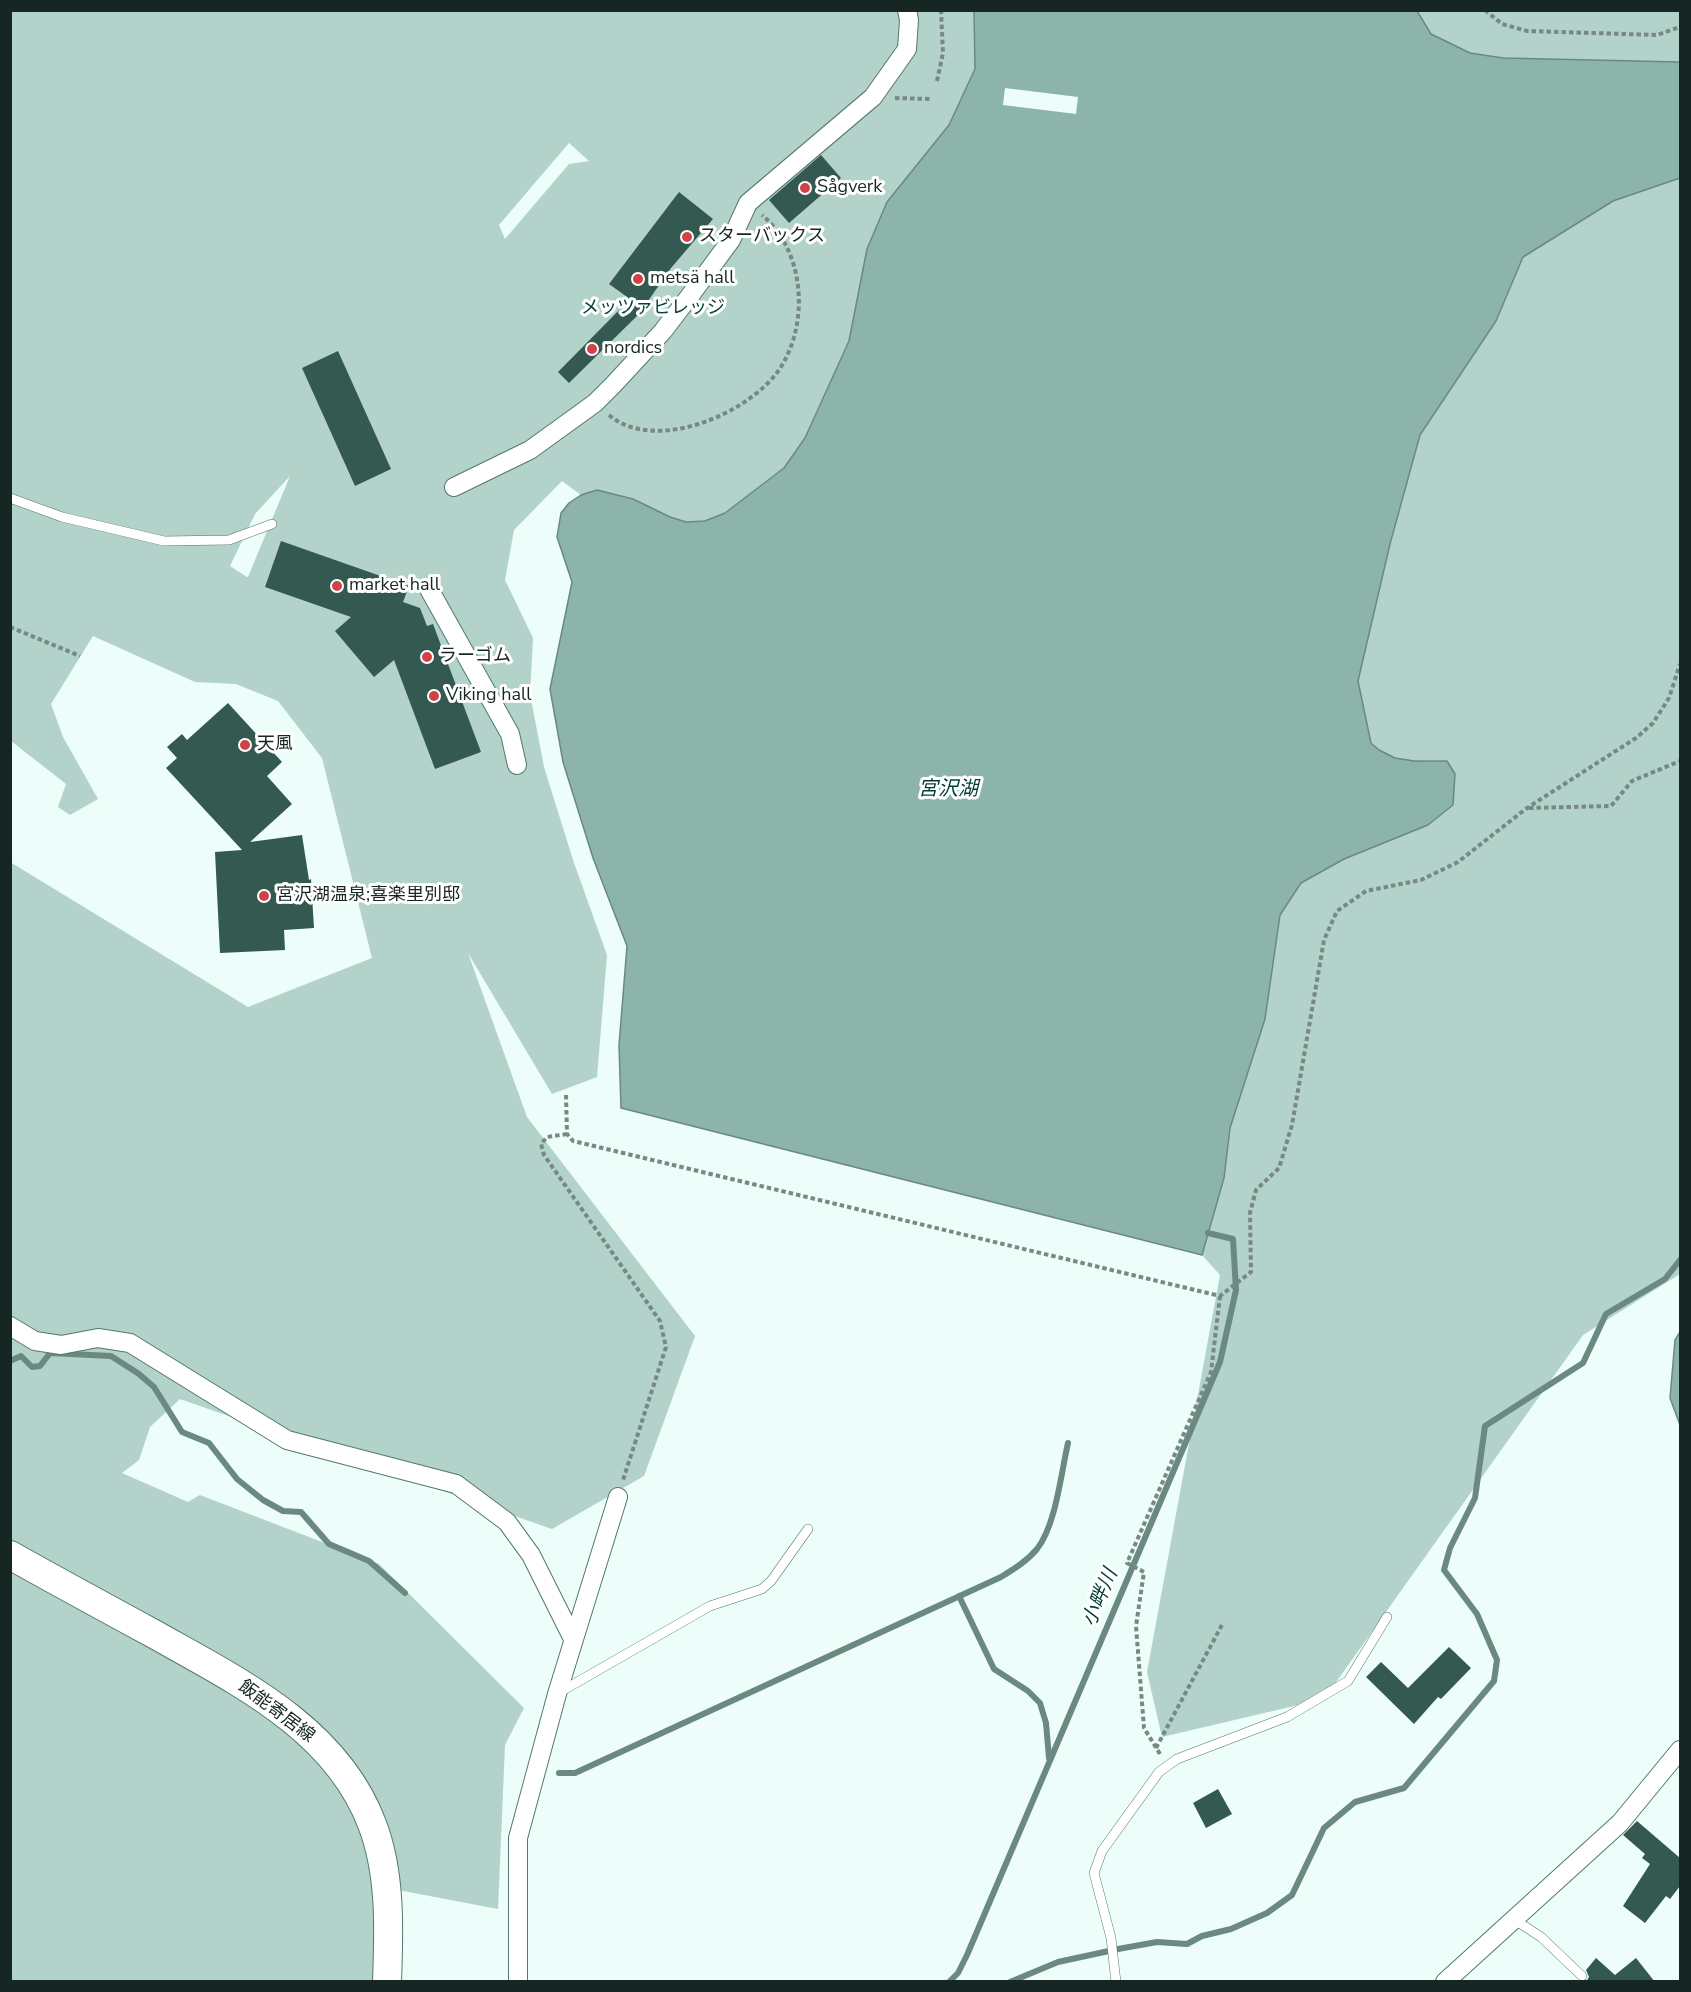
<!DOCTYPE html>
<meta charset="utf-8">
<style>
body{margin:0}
#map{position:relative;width:1691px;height:1992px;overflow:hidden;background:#edfdf9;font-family:"Nunito Sans",sans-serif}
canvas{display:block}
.frame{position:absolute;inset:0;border:12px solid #162622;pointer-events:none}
</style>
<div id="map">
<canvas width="1691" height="1992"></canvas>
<div class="frame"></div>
</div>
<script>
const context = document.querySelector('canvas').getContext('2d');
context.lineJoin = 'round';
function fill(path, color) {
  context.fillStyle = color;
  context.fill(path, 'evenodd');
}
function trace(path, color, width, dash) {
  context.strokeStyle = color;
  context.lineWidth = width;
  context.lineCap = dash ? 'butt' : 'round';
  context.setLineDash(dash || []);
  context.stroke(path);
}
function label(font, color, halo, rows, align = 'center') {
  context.font = font + ' "Nunito Sans","Noto Sans JP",sans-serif';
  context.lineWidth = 6;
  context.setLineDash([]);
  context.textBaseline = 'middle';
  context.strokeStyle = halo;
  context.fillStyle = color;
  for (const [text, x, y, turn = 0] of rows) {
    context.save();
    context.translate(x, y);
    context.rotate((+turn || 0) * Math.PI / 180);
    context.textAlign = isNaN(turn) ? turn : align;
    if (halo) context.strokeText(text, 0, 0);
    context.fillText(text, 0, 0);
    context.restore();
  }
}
fill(new Path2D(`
 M11,11H974L975,69L949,125L887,202L867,249L849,341L805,438L784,468L725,513L705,521L686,522L670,517L633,499L597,490L581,495L562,481L514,530L505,580L533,638L530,694L544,767L574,863L607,955L597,1077L552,1094L468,953L527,1117L695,1336L644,1476L552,1529L180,1399L150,1427L139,1460L122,1473L188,1502L200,1495L379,1564L524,1708L505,1745L498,1909L377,1886L373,1981H11L10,862L248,1007L372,958L322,758L278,701L236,684L195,682L93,636L51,704L63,737L98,799L70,815L58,807L66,784L11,741ZM569,143L589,161L569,164L505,239L499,225ZM290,476L248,577H247L230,566L255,514Z
 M1417,11H1680V62L1503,58L1470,53L1431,34Z
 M1680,178V1274L1583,1335L1324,1699L1162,1737L1147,1672L1220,1275L1202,1255L1224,1178L1230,1128L1265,1019L1280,915L1301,883L1344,859L1440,760L1414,761L1395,758L1379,750L1371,742L1358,681L1390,544L1420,435L1496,321L1523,257L1613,201Z`), '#b2d2ca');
const water = new Path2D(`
 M974,11H1417L1431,34L1470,53L1503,58L1680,62V178L1613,201L1523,257L1496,321L1420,435L1390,544L1358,681L1371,743L1379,750L1395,758L1414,761H1447L1455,774L1453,805L1428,825L1344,859L1301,883L1280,915L1265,1019L1230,1128L1224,1178L1202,1255L621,1108L619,1045L627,946L593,858L563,762L550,689L572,582L557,537L561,513L569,503L581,495L597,490L633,499L670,517L686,522L705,521L725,513L784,468L805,438L849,341L867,249L887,202L949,125L975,69Z
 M1680,1332V1425L1670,1398L1675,1340Z`);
fill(water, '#8db4aa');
trace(water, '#698981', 1.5);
fill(new Path2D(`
 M1005,88L1078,97L1076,114L1003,105Z`), '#edfdf9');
trace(new Path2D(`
 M10,1361L21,1356L32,1367L40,1366L50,1353L111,1356L139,1374L154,1387L182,1432L209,1443L237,1479L263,1500L283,1511L301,1512L329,1544L369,1561L405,1593
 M959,1596L994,1669L1028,1691L1040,1703L1046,1723L1049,1758
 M559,1773H575L1001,1577C1014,1569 1027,1561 1037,1549C1056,1525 1061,1473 1068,1443
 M949,1982L958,1973L967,1955L1220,1362L1236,1290L1233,1239L1208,1233
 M1010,1982L1058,1962L1118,1949L1157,1942L1187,1944L1202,1936L1231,1929L1267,1913L1292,1895L1324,1828L1355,1802L1404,1788L1494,1681L1497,1660L1477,1614L1444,1570L1450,1548L1475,1498L1485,1426L1583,1363L1606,1314L1665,1279L1680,1260`), '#698981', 6);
fill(new Path2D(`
 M821,155L841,178L789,223L769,200Z
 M679,192L713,219L671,268L639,314L569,383L558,372L630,299L609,284Z
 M338,351L391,469L355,486L302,368Z
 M281,541L409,586L403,602L420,608L427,626L433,624L481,752L435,769L394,660L374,677L335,631L351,617L265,587Z
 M228,703L282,762L267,776L292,804L250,842L302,835L309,880L311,879L314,928L284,930L285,950L220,953L215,852L242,850L166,768L177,758L167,747L182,734L187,740Z
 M1449,1647L1471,1668L1441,1699L1438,1697L1414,1724L1366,1677L1381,1662L1408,1688Z
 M1218,1789L1232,1814L1206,1828L1193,1803Z
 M1637,1821L1680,1858V1886L1670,1899L1666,1896L1645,1923L1623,1906L1650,1864L1642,1858L1645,1854L1623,1835Z
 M1596,1958L1615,1975L1636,1958L1655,1982H1586L1589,1977L1586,1970Z`), '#345951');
const lane = new Path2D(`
 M10,498L62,517L164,541L229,540L272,524
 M560,1692L710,1606L762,1589L771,1581L808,1529
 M1515,1920L1541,1937L1582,1976
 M1116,1982L1111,1938L1094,1873L1102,1851L1159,1772L1177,1759L1287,1717L1348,1681L1387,1617`);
const street = new Path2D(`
 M454,487L530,450L595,403L614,384L663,331L692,293L731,240L748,203L873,97L907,49L909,20L907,10
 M429,589L510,734L517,765
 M10,1326L35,1341L61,1345L98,1338L130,1343L287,1440L456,1484L507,1522L531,1555L573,1639
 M518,1982V1838L557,1694L618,1497
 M1445,1982L1620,1823L1680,1750`);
const primary = new Path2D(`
 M10,1555C58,1582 106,1608 154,1634C237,1681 336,1728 372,1824C391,1873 389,1930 387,1982`);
trace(lane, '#52786f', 10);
trace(street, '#52786f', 20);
trace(primary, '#52786f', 30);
trace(new Path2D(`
 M1485,10L1502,24L1527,31L1657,35L1680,27
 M937,81L943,53L941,10
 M895,98L930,99
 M609,415C655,454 748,414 779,370C810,324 805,251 762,215
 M10,627L80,656
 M1529,808L1611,806L1632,781L1680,761
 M566,1095L567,1134L573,1141L1220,1296L1251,1272L1250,1213L1256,1190L1279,1168L1292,1125L1324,940L1337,911L1366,891L1421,880L1458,862L1527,808L1636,738L1653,723L1669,698L1680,664
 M567,1134L547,1137L541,1144L544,1155L660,1321L666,1347L623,1480
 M1156,1748L1223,1623
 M1160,1754L1144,1728L1136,1626L1144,1572L1127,1563L1211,1372L1220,1296`), '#788884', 4, [4.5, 3]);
trace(lane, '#fff', 9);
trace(street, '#fff', 18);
trace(primary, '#fff', 28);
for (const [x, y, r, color] of [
 [805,188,6,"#d14148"],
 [687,237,6,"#d14148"],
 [638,279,6,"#d14148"],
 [592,349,6,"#d14148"],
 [337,586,6,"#d14148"],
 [427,657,6,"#d14148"],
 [434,696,6,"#d14148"],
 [245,745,6,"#d14148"],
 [264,896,6,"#d14148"]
]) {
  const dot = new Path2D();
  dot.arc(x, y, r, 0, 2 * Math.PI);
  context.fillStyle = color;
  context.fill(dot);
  trace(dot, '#fff', 2);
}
label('18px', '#162622', '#fff', [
 ["Sågverk",817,188],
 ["スターバックス",699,237],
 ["metsä hall",650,279],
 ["nordics",604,349],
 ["market hall",349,586],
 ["ラーゴム",439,657],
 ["Viking hall",446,696],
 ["天風",257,745],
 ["宮沢湖温泉;喜楽里別邸",276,896]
], 'left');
label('18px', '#054137', '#fff', [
 ["メッツァビレッジ",653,309]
]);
label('18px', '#162622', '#fff', [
 ["飯能寄居線",276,1712,37]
]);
label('italic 20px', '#003d33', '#fff', [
 ["宮沢湖",948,790],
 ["小畔川",1101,1598,-67]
]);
</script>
